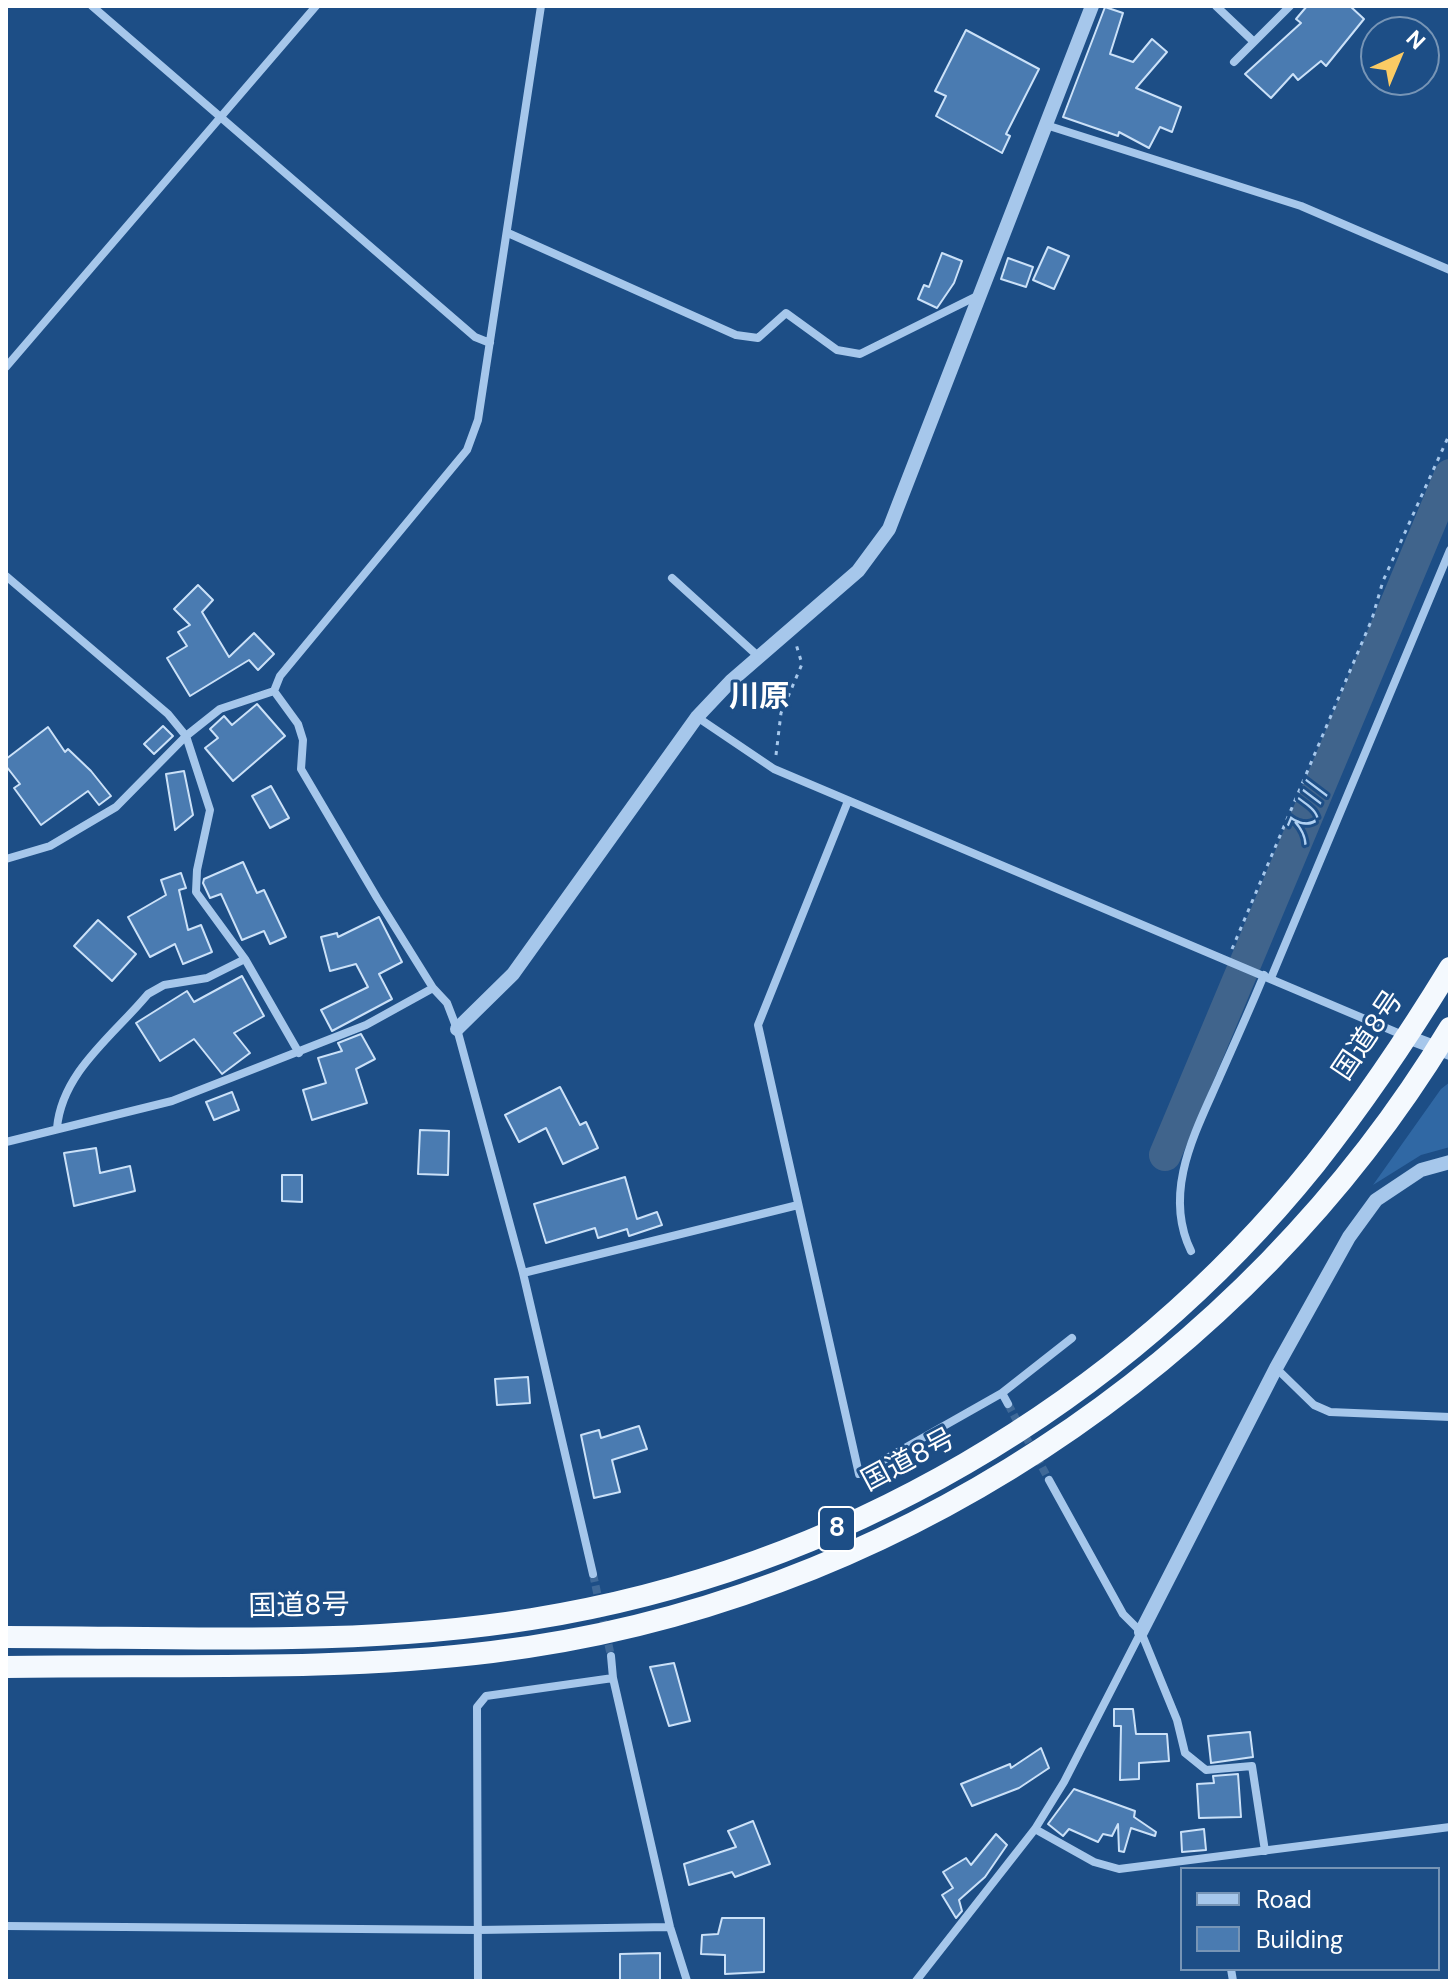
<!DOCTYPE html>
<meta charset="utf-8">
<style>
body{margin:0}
#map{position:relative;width:1456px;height:1987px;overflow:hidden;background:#1d4e86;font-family:"DM Sans",sans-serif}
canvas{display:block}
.frame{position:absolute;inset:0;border:8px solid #fff;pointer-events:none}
.legend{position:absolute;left:1180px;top:1867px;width:260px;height:104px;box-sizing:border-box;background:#1d4e86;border:2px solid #7795b6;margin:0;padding:10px 14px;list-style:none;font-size:24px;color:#fff}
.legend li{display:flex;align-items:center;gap:16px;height:40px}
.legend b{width:40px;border:2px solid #7795b6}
.north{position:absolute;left:1360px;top:16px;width:80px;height:80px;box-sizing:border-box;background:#1d4e86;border:2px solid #7795b6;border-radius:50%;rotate:44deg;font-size:22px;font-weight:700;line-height:32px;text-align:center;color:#fff}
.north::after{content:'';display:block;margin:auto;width:28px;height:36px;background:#fbcb64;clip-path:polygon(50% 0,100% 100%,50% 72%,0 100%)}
</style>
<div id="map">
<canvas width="1456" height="1987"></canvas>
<div class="frame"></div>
<ul class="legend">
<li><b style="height:10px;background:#a6c7eb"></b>Road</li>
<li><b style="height:22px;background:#4a7bb1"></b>Building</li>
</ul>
<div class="north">N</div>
</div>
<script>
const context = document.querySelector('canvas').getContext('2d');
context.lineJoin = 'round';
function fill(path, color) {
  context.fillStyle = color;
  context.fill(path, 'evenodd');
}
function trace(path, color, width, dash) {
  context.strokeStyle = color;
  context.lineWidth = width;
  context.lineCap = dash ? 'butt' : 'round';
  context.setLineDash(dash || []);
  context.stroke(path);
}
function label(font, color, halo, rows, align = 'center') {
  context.font = font + ' "DM Sans","Noto Sans JP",sans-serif';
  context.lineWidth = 6;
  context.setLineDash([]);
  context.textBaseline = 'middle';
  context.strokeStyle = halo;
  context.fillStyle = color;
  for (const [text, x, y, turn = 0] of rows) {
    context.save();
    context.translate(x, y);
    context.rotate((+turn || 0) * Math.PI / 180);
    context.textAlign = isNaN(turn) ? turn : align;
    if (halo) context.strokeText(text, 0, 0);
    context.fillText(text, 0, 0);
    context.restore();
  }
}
fill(new Path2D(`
 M1450,1082V1147L1421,1155L1373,1185L1441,1089Z`), '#3068a4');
trace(new Path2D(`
 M1165,1155L1450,475`), '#40648c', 32);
const building = new Path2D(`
 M1307,6H1350L1364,19L1326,66L1321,61L1298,80L1293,74L1271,98L1245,74L1301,23L1296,19Z
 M1105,7L1123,13L1110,54L1133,62L1152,39L1167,52L1136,88L1181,107L1172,132L1160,127L1149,148L1119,132L1118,136L1063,117Z
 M966,30L1039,69L1006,134L1010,136L1002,153L936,116L946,96L935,91Z
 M1048,247L1069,256L1054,289L1033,280Z
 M942,253L962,261L954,283L937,308L918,299L924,285L929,287Z
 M1008,258L1033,267L1026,287L1001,279Z
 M198,585L213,600L202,612L229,657L254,633L274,654L258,670L249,660L190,696L167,658L187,646L178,632L190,625L174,609Z
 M257,704L285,736L233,781L205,748L218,738L210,729L224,716L232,725Z
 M163,726L173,736L154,754L144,744Z
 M48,727L65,752L68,749L91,771L111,796L99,805L88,791L41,825L14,788L20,784L6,766V759Z
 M184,771L193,815L175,830L166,774Z
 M271,786L289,818L270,828L252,796Z
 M243,862L257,893L264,890L286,937L270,944L264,931L242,940L221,894L210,898L203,883L204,879Z
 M181,873L186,888L179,890L188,930L201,925L212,952L183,964L175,944L150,957L128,917L166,895L161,880Z
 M379,917L402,962L379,974L392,999L332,1031L321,1010L368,987L356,964L330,971L321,937L337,933L338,937Z
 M98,920L136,954L112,981L74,946Z
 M242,976L264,1016L234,1033L250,1053L222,1074L194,1039L160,1061L136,1023L187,991L194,1002Z
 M361,1034L375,1059L356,1069L367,1103L312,1120L303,1090L326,1083L318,1058L342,1051L338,1043Z
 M560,1087L580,1125L586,1122L598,1148L563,1164L546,1128L519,1142L505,1115Z
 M232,1092L239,1110L214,1120L206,1102Z
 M420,1130L449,1131L448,1175L418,1174Z
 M96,1148L100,1173L130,1166L135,1191L74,1206L64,1153Z
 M282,1175H302V1202L282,1201Z
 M625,1177L637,1219L657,1212L662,1225L629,1236L627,1229L598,1238L595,1228L546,1243L534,1204Z
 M528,1377L530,1403L497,1405L495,1379Z
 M639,1426L647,1449L612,1460L620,1492L594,1498L581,1435L599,1430L601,1438Z
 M674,1663L690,1721L669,1726L650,1667Z
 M1114,1709H1133L1136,1734H1167L1169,1761L1139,1763V1779L1120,1780L1121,1726H1114Z
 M1250,1732L1253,1757L1211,1763L1208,1736Z
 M1041,1748L1049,1768L1019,1788L972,1806L961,1784L1010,1764L1011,1768Z
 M1238,1774L1241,1817L1199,1818L1197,1784L1214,1783L1213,1776Z
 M1074,1789L1135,1811L1134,1817L1156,1832L1155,1836L1131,1828L1124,1852L1119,1851L1118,1824L1112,1836L1103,1834L1098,1842L1069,1829L1063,1836L1048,1824Z
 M753,1821L770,1864L735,1877L732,1872L689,1885L684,1864L736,1847L728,1831Z
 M1204,1829L1206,1850L1182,1852L1181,1832Z
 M996,1834L1007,1845L985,1877L959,1900L962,1911L956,1918L942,1895L953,1888L943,1872L966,1858L971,1865Z
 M722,1918H764V1972L725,1974V1955L701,1954L702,1935L718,1934Z
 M660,1953V1980L620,1981V1954Z`);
fill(building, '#4a7bb1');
trace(building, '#cbe1f8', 2);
trace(new Path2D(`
 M1008,1404L1049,1480
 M593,1574L611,1656`), '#3f6998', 8, [8, 4]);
trace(new Path2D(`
 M776,755L781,713L802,664L796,644
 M1232,949L1372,619L1383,581L1450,433`), '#a6c7eb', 3, [4, 6]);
trace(new Path2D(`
 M92,6L475,337L490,343
 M1216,6L1254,42L1234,62
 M1254,42L1290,6
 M1046,125L1301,206L1450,270
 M508,233L736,335L758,338L786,313L837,350L860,354L977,296
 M6,367L316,6
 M6,576L168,714L186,736L210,810L197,870L196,892L245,959L299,1053
 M672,578L759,657
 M274,691L298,724L303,740L301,769L377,898L433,988L447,1003L457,1029L523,1273L593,1574
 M274,691L280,676L467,450L478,420L541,6
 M697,717L774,769L1405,1036
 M848,801L758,1025L859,1474L1002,1393L1008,1404
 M6,859L50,846L116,807L186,736L220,709L274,691
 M1271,978L1450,550
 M57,1128C62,1072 113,1036 148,994L164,985L207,978L245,959
 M6,1142L172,1101L366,1025L433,988
 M1191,1251C1162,1191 1196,1131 1220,1076C1235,1042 1250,1009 1264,975
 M523,1273L798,1205
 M1276,1368L1314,1405L1330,1412L1450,1417
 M1002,1393L1072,1338
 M1049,1480L1123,1614L1141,1632L1177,1720L1185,1753L1206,1770L1252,1766L1265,1851
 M611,1656L613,1678L670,1927L687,1981
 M1035,1829L1094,1862L1119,1869L1450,1827
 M6,1926L478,1930L670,1927
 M1231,1969L1233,1981
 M478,1981L477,1707L486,1696L613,1678
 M916,1981L1035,1829L1064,1782L1141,1632`), '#a6c7eb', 8);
trace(new Path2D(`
 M457,1029L513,974L697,717L731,681L858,571L889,529L1092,6
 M1405,1036L1450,1053
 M1141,1632L1276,1368L1349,1237L1376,1200L1421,1170L1450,1162`), '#a6c7eb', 14);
trace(new Path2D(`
 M6,1637C181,1637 358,1647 532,1619C838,1570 1121,1405 1315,1164C1364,1102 1409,1035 1450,968
 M6,1667C169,1664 329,1672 492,1652C883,1605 1247,1365 1450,1028`), '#f4f9fe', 22);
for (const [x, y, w] of [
 [837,1529,36]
]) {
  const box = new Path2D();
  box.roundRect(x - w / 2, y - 22, w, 44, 6);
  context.fillStyle = '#1d4e86';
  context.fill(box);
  trace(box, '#fff', 2);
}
label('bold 26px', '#fff', null, [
 ["8",837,1529]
]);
label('28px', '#fff', '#1d4e86', [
 ["国道8号",1369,1036,-56],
 ["国道8号",909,1461,-28],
 ["国道8号",299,1607,-1]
]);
label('bold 30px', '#fff', '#1d4e86', [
 ["川原",759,698]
]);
label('italic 30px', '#b1d1f2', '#1d4e86', [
 ["入川",1308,815,-67]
]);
</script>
